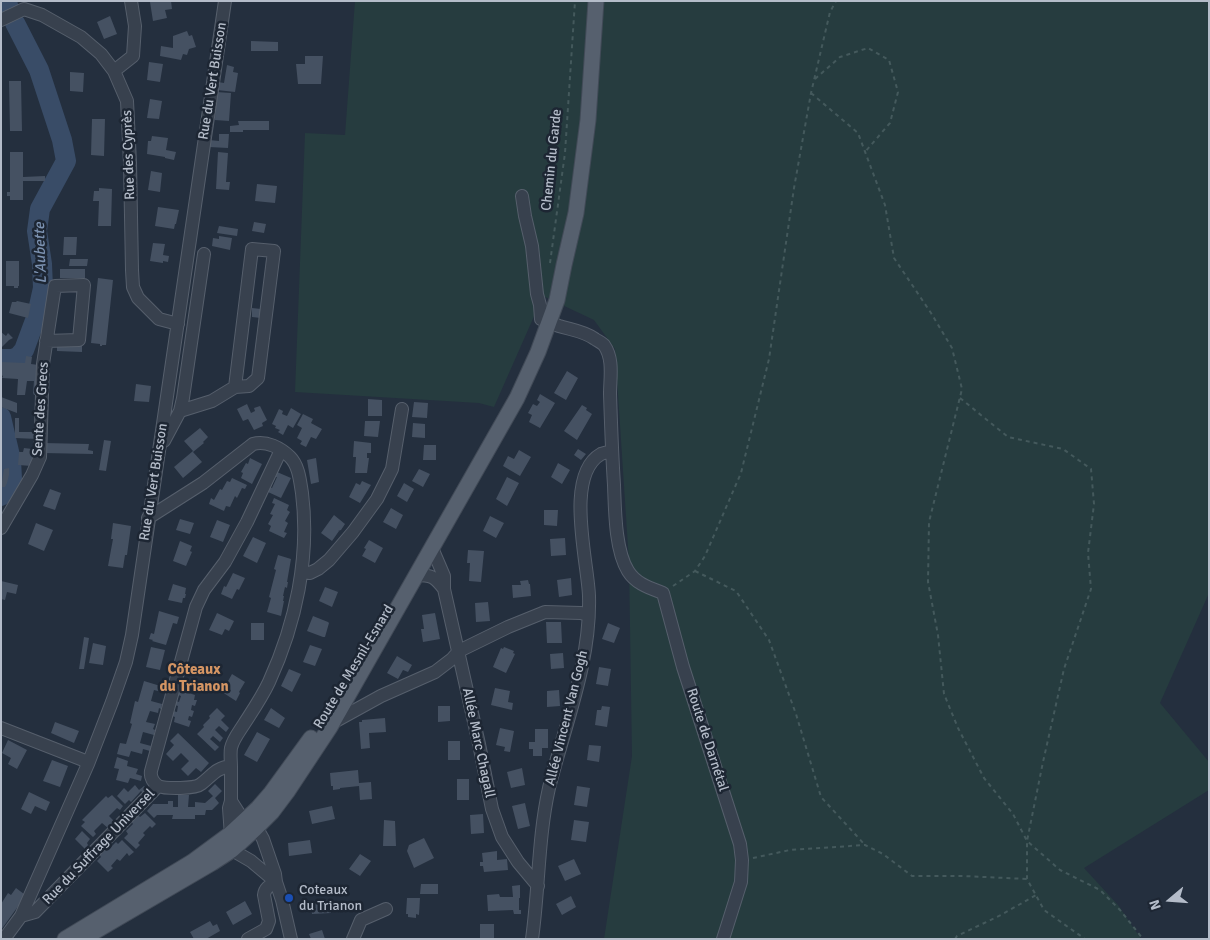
<!DOCTYPE html>
<meta charset="utf-8">
<style>
body{margin:0}
#map{position:relative;width:1210px;height:940px;overflow:hidden;background:#242f3e;font-family:Signika,sans-serif}
canvas{display:block}
.frame{position:absolute;inset:0;border:2px solid #b4bcc9;pointer-events:none}
.north{position:absolute;left:1145px;top:875px;width:50px;height:50px;-webkit-text-stroke:4px #1d2633;paint-order:stroke;rotate:252deg;font-size:14px;font-weight:700;line-height:20px;text-align:center;color:#b4bcc9}
.north::after{content:'';display:block;margin:auto;width:18px;height:22px;background:#b4bcc9;clip-path:polygon(50% 0,100% 100%,50% 72%,0 100%)}
</style>
<div id="map">
<canvas width="1210" height="940"></canvas>
<div class="frame"></div>
<div class="north">N</div>
</div>
<script>
const context = document.querySelector('canvas').getContext('2d');
context.lineJoin = 'round';
function fill(path, color) {
  context.fillStyle = color;
  context.fill(path, 'evenodd');
}
function trace(path, color, width, dash) {
  context.strokeStyle = color;
  context.lineWidth = width;
  context.lineCap = dash ? 'butt' : 'round';
  context.setLineDash(dash || []);
  context.stroke(path);
}
function label(font, color, halo, rows, align = 'center') {
  context.font = font + ' Signika,sans-serif';
  context.lineWidth = 5;
  context.setLineDash([]);
  context.textBaseline = 'middle';
  context.strokeStyle = halo;
  context.fillStyle = color;
  for (const [text, x, y, turn = 0] of rows) {
    context.save();
    context.translate(x, y);
    context.rotate((+turn || 0) * Math.PI / 180);
    context.textAlign = isNaN(turn) ? turn : align;
    if (halo) context.strokeText(text, 0, 0);
    context.fillText(text, 0, 0);
    context.restore();
  }
}
fill(new Path2D(`
 M355,1H1209V593L1160,703L1209,762V790L1084,868L1118,905L1141,939H604L632,756L629,562L615,349L594,320L543,296L494,407L479,403L295,392L305,133L345,135Z`), '#263c3f');
trace(new Path2D(`
 M7,1L10,14
 M1,359H12L18,357L24,350L37,315L43,288L42,264L37,231L40,209L66,161L62,140L39,70L15,23
 M1,417L11,460L12,479L1,496`), '#394c67', 20);
fill(new Path2D(`
 M155,1H171L172,9L165,10L167,18L153,21L150,2Z
 M110,16L117,34L104,39L97,22Z
 M187,31L189,36L192,35L196,47L189,49L187,55L183,54L181,60L160,56L161,46L173,48V36Z
 M251,41L278,42V51H251Z
 M305,56H323L321,84H298L296,64H305Z
 M149,62L163,64L160,82L147,80Z
 M227,65L234,67L233,72L238,73L235,92L217,90L218,82L224,83Z
 M70,72L84,73L83,92L70,91Z
 M9,81H21L22,131H10Z
 M216,92L231,93L229,121L215,120Z
 M150,99L162,101L159,119L147,118Z
 M92,119H105L104,156L91,155Z
 M238,121H269V130H243V132H230V126L239,125Z
 M219,134H229L228,148L209,147V140L219,141Z
 M152,136L168,138L166,150L176,152L174,160L165,158V157L147,154L148,141H151Z
 M10,152H23V177L45,176V181H23V200H10V196H7V192H10Z
 M218,152L228,153L226,182H230L229,190L216,189Z
 M151,171L162,173L160,192L148,190Z
 M257,184L277,186L275,203L255,201Z
 M99,188L112,189L111,226H98L99,201H93L94,191H99Z
 M158,207L179,210L176,224H175L174,229L155,226Z
 M254,222L266,224L264,233L252,231Z
 M219,226L238,229L237,236L217,233Z
 M219,236L232,238L230,250L212,246L213,238L219,239Z
 M64,237H77L76,255H63Z
 M153,243L165,244L163,255L169,256L168,262L163,261V263L150,261Z
 M70,259H88L87,266H69Z
 M6,261H19V286H18V288H14V286H6Z
 M60,269H85V278H60Z
 M98,278L113,280L106,345H102V346H100V344L91,343Z
 M17,301L31,304L28,318L9,313L12,302H16Z
 M252,308L261,309V318L252,317Z
 M1,332L6,336L8,333L13,338L9,340L1,348Z
 M57,343L82,344V352L57,351Z
 M26,356L32,357L31,364L39,365L38,395H34L33,393L34,381H27L25,395H17L18,379L2,378L3,376L1,375V362L25,363Z
 M567,371L578,378L566,400L554,393Z
 M136,384L151,386L149,402L134,401Z
 M540,394L555,403L540,428L529,422L532,415L528,413L533,404L537,406L540,402L537,400Z
 M1,397L17,403V413L1,407Z
 M368,399L382,400V416H368Z
 M414,402L428,403L427,418L412,417Z
 M247,404L251,413L255,411L254,408L260,406L267,420L262,423L263,426L254,430L248,419L243,421L237,409Z
 M582,405L587,408L586,410L592,414L577,440L564,431Z
 M291,408L301,414L293,428L288,425L283,435L278,432L280,430L275,428L276,426L272,424L279,409L283,411L282,414L287,416Z
 M303,414L313,419L311,423L322,429L316,439L311,437L306,447L300,444L302,441L297,438L302,428L297,425Z
 M15,418H19V432H37V439L15,438Z
 M365,421H380L378,437L364,436Z
 M413,423L425,424V438L412,437Z
 M200,428L208,437L203,442L204,443L193,452L202,462L183,478L174,467L193,451L184,441Z
 M104,440L111,441L106,471L99,470Z
 M354,441L371,443V453H367V458H369L367,473H355L356,457H353Z
 M43,443L89,444L88,450L93,451V454L43,453Z
 M424,445H436V460H423Z
 M24,448L32,449V466L18,465L19,452H23Z
 M578,449L586,454L581,460L574,455Z
 M519,450L531,457L520,476L503,466L508,456L514,459Z
 M250,458L262,464L252,484L241,478L243,473L241,472L246,463L248,464Z
 M316,458L319,482L311,484L307,460Z
 M558,463L570,470L562,484L551,477Z
 M9,468V475L7,483L5,487H1L4,469Z
 M419,469L430,474L423,487L412,481Z
 M277,472L291,478L281,498L268,492L270,487L272,488L277,477H275Z
 M507,477L519,483L507,506L496,499Z
 M232,478L247,485L245,489L242,488L237,498L235,496L230,507L226,506L224,511L209,504L211,498L214,500L220,489L222,490L227,481L230,482Z
 M362,481L371,485L360,503L349,497L356,483L360,485Z
 M404,483L414,489L407,502L397,496Z
 M50,489L61,493L55,510L43,506Z
 M274,498L289,505L287,510L290,512L285,521L288,523L284,532L287,533L284,538L269,531L271,526L268,524L273,515L270,514L275,504L272,503Z
 M391,508L403,515L396,529L383,522Z
 M544,510H558L557,526L544,525Z
 M334,515L345,524L341,530L338,531H339L332,541L321,533Z
 M490,516L504,523L496,538L483,531Z
 M180,519L194,523L190,534L176,530Z
 M217,520L230,525L223,542L210,537Z
 M36,523L53,530L44,551L28,544Z
 M113,523L131,526L127,555H125L123,568L108,566L113,539H111Z
 M253,537L266,543L257,563L243,556Z
 M565,538L566,555L551,556L550,539Z
 M369,540L383,548L375,563L362,556L366,549L364,548Z
 M180,541L192,546L190,551L192,552L186,566L173,561Z
 M468,550L484,551L481,582L469,581L470,563H467Z
 M278,555L291,559L287,582H288L287,588L285,587L283,596H284L283,601H284L281,616L267,612L271,598L269,597L276,570L274,569Z
 M233,573L245,578L239,590L237,589L232,599L221,594L224,586L226,587Z
 M571,578L572,595L559,597L557,580Z
 M528,580L529,584H530L531,596L513,598L512,585H521L520,581Z
 M1,581L18,585L16,594L7,592L5,600L1,599Z
 M173,584L186,588L185,594H186L185,598H183L182,603L168,600Z
 M325,587L338,592L332,607L319,601Z
 M488,602L490,621L476,622L475,603Z
 M159,611L179,617L177,624L173,623L166,645L152,641L153,640L149,639L151,633L154,634Z
 M217,613L234,621L229,631L225,629L222,635L209,630Z
 M435,613L440,639L423,642L421,629H424L422,615Z
 M313,616L328,622L329,623L325,637H323L307,631Z
 M546,622H561L562,643H547Z
 M251,623H264V640H251Z
 M608,623L620,628L614,643L602,639Z
 M84,637L89,638L84,669H79Z
 M93,643L106,646L103,665L89,663Z
 M310,645L322,649L315,666L303,662Z
 M151,647L165,650L160,670L146,667Z
 M504,647L514,651L513,653L515,654L506,673L493,667L501,648L503,649Z
 M563,653L564,668L551,669L550,654Z
 M397,656L412,665L408,672L403,670L398,679L387,673Z
 M599,667L611,669L608,686L596,684Z
 M289,669L301,674L292,692L281,686Z
 M232,674L245,682L239,692L240,693L236,701L222,692Z
 M144,681L167,688L166,693L154,690L151,701L162,704L161,709L159,708L158,713L150,711L146,722L155,724L153,729L155,730L154,735L143,732L140,743L151,746L150,751L143,749L142,754L131,751L129,757L117,754L120,743L126,744L132,724L130,723L135,701L138,702Z
 M495,688L510,691L508,702L513,703L512,710L491,705Z
 M179,690L195,695L194,700H197L195,706L192,705L191,710L194,711L192,717L189,716L188,720L191,721L189,727L174,722L175,717L172,716L173,711L177,712L178,706L175,705L176,701L179,702L181,696L178,695Z
 M559,690L560,706L547,707V691Z
 M438,706H450V721L438,722Z
 M602,706L610,707L607,727L595,725L597,710H601Z
 M217,708L225,716L221,720L229,728L226,732L219,726L215,730L223,738L220,742L213,736L210,739L219,747L215,751L197,734L204,727L203,725L210,718L209,716Z
 M271,708L285,718L279,728L264,720Z
 M385,718L386,732L369,733L370,748L361,749L359,722H362V720Z
 M55,722L79,731L74,743L51,733Z
 M500,728L514,731L510,752L504,751L505,747L496,745Z
 M535,729H548V748H542V756H533V749H529V742H535Z
 M257,732L270,739L257,762L244,755Z
 M178,733L209,763L201,772L196,768L188,776L181,769L189,761L181,753L173,761L166,754L174,745L170,741Z
 M8,740L27,750L17,769L8,764L11,758L2,753Z
 M448,741H460V760H448Z
 M589,745L601,746L599,762L587,760Z
 M117,757L128,761L127,766L138,769L136,774L142,776L141,781L130,778L128,783L116,780L119,769L114,768Z
 M52,760L68,766L60,787L43,781Z
 M522,768L525,785L511,788L507,772Z
 M358,770L359,783L371,782L372,799L360,800L359,786L340,788V789L333,790V786H331L330,773Z
 M457,779H469V800H457Z
 M215,784L222,791L215,798L219,803L212,810H206L205,815H195V819H172L173,815H157L154,818L147,811L153,804H168V801H173V807H178V795H189L188,807H195V802L205,803L213,796L208,791Z
 M135,785L139,790L144,786L147,789L143,793L141,791L131,802L129,800L125,804L117,796L124,788L128,792Z
 M577,786L590,788L587,807L574,805Z
 M29,792L50,802L46,811L35,806L31,814L21,809Z
 M112,795L123,806L120,810L117,808L109,816L115,822L108,828L102,823L94,831L96,834L93,837L81,826L85,822L82,820L106,796L108,798Z
 M525,803L530,826L518,829L512,806Z
 M332,806L335,819L312,824L309,811Z
 M145,813L156,824L152,828L150,826L143,833L145,835L138,843L140,845L136,849L124,838L128,834L126,831L133,824L131,821L138,815L140,817Z
 M483,814L484,833L471,834L470,815Z
 M384,820L395,821L396,846H383Z
 M574,820L589,822L586,842L571,840Z
 M82,831L90,839L87,843L88,845L85,849L75,839Z
 M424,838L434,858L414,868L407,851L409,845Z
 M122,840L134,852L129,856L127,853L120,861L117,859L111,866L113,868L108,872L97,861L101,857L99,854L106,847L108,850L116,842L118,844Z
 M310,840L312,853L289,856L288,843Z
 M497,851V860L507,859L508,870L484,872L483,866H480V862H483L482,853Z
 M360,854L371,861L360,876L349,869Z
 M574,859L581,874L565,881L558,866Z
 M421,884H438V894H420Z
 M520,885V898H519V910H521V914H514L513,910L488,911L487,895L499,894L500,897H513L512,886Z
 M16,888L24,894L19,905L1,930V904L8,893L11,895Z
 M571,896L576,907L562,915L556,904Z
 M407,898H420L419,915L416,914V918L408,917V914H406Z
 M330,900L331,913L312,914L311,901Z
 M245,901L252,914L233,925L226,912Z
 M210,921L213,926L217,924L220,931L206,939H194L190,932Z
 M480,924H494V939H480Z
 M322,930L325,939H311L309,934Z`), '#455162');
const minor = new Path2D(`
 M1,20L24,9L42,15L81,37L101,54L114,71L127,101L130,163L132,270L133,287L138,298L159,319L178,324
 M114,71L133,56L135,26L131,1
 M522,196L525,216L532,246L537,294L540,305L541,319C547,321 553,324 559,326C572,330 584,331 595,339C598,341 601,342 604,345C614,359 610,378 610,394C611,424 612,455 614,485C615,510 615,550 628,571C636,584 650,588 663,593L683,667L740,844L742,860L741,882L723,939
 M180,411L183,398L204,254
 M164,441L180,411L212,401L235,387L249,386L258,378L274,251L252,249L235,387
 M148,518L203,483L253,444C266,440 281,448 290,457C299,466 300,481 302,493C310,557 296,623 269,682C262,697 253,710 244,724C239,732 233,739 231,748C230,754 231,761 231,767C231,778 231,790 231,801L229,808L232,850L251,861L276,882
 M1,528L32,475L40,457L43,364L55,286L84,285L79,340L46,341
 M432,548L444,576V589L479,744L492,809L502,837L518,862L538,886
 M302,572L310,573L318,569L329,560L353,532L377,499L392,469L402,409
 M416,575C432,575 435,577 444,589
 M332,723L381,696L435,672L452,659L459,651L508,627L545,612L581,613L588,615
 M1,728L83,760L88,764
 M158,786C153,782 150,777 151,771L196,607L204,590L225,562L247,522L281,450
 M231,801L240,815L259,832L263,839L275,874L276,882L282,900L291,939
 M21,916L35,912L158,786C166,789 195,789 201,784C212,776 215,768 231,766
 M4,939L21,916L88,764L112,702L126,662L132,635L225,1
 M248,939L266,929L269,921L264,895C265,887 271,885 276,882
 M353,939L361,920L386,909
 M532,939C539,889 538,837 549,788C565,724 591,662 589,596C588,562 564,475 601,454C604,453 608,452 612,451`);
const major = new Path2D(`
 M65,939L192,862L230,834L258,808L271,793L311,738
 M82,939L212,863L232,850L242,841L255,829L272,812L287,792L330,727L517,398L538,352L557,300L564,265L576,213L588,120L596,1`);
trace(minor, '#565f6c', 14);
trace(major, '#414a57', 17);
trace(new Path2D(`
 M815,79L840,57L868,48L889,60L898,92L890,123L865,152
 M811,93L858,133L885,205L894,258L931,313L952,348L962,389L929,522L928,582L938,635L944,694L958,728L984,778L1013,814L1027,841V879L1044,910L1085,939
 M550,263L565,153L575,1
 M960,398L1008,437L1063,449L1091,469L1094,504L1088,553L1091,589L1064,669L1043,762L1027,841L1060,870L1100,890L1120,910L1143,939
 M695,571L736,591L769,640L796,714L821,797L865,845
 M673,586L695,571L705,556L741,473L769,359L794,188L811,93L830,12L836,1
 M753,858L790,850L865,845L883,854L912,876H963L1027,879
 M955,939L957,936L1001,915L1036,895`), '#44595c', 2, [4, 4]);
trace(minor, '#38414e', 12);
trace(major, '#56606e', 15);
for (const [x, y, r, color] of [
 [289,898,5,"#1a4fb4"]
]) {
  const dot = new Path2D();
  dot.arc(x, y, r, 0, 2 * Math.PI);
  context.fillStyle = color;
  context.fill(dot);
  trace(dot, '#1d2633', 2);
}
label('14px', '#b4bcc9', '#1d2633', [
 ["Rue du Vert Buisson",213,81,-81],
 ["Rue des Cyprès",129,155,-92],
 ["Chemin du Garde",552,160,-84],
 ["Sente des Grecs",41,409,-86],
 ["Rue du Vert Buisson",154,482,-81],
 ["Route de Mesnil-Esnard",354,667,-59],
 ["Allée Vincent Van Gogh",567,718,-76],
 ["Route de Darnétal",707,740,72],
 ["Allée Marc Chagall",478,743,78],
 ["Rue du Suffrage Universel",99,847,-46]
]);
label('14px', '#b4bcc9', '#1d2633', [
 ["Coteaux",299,890],
 ["du Trianon",299,906]
], 'left');
label('italic 15px', '#7c92b1', '#1d2633', [
 ["L'Aubette",41,253,-92]
]);
label('bold 15px', '#d59563', '#1d2633', [
 ["Côteaux",194,670],
 ["du Trianon",194,687]
]);
</script>
